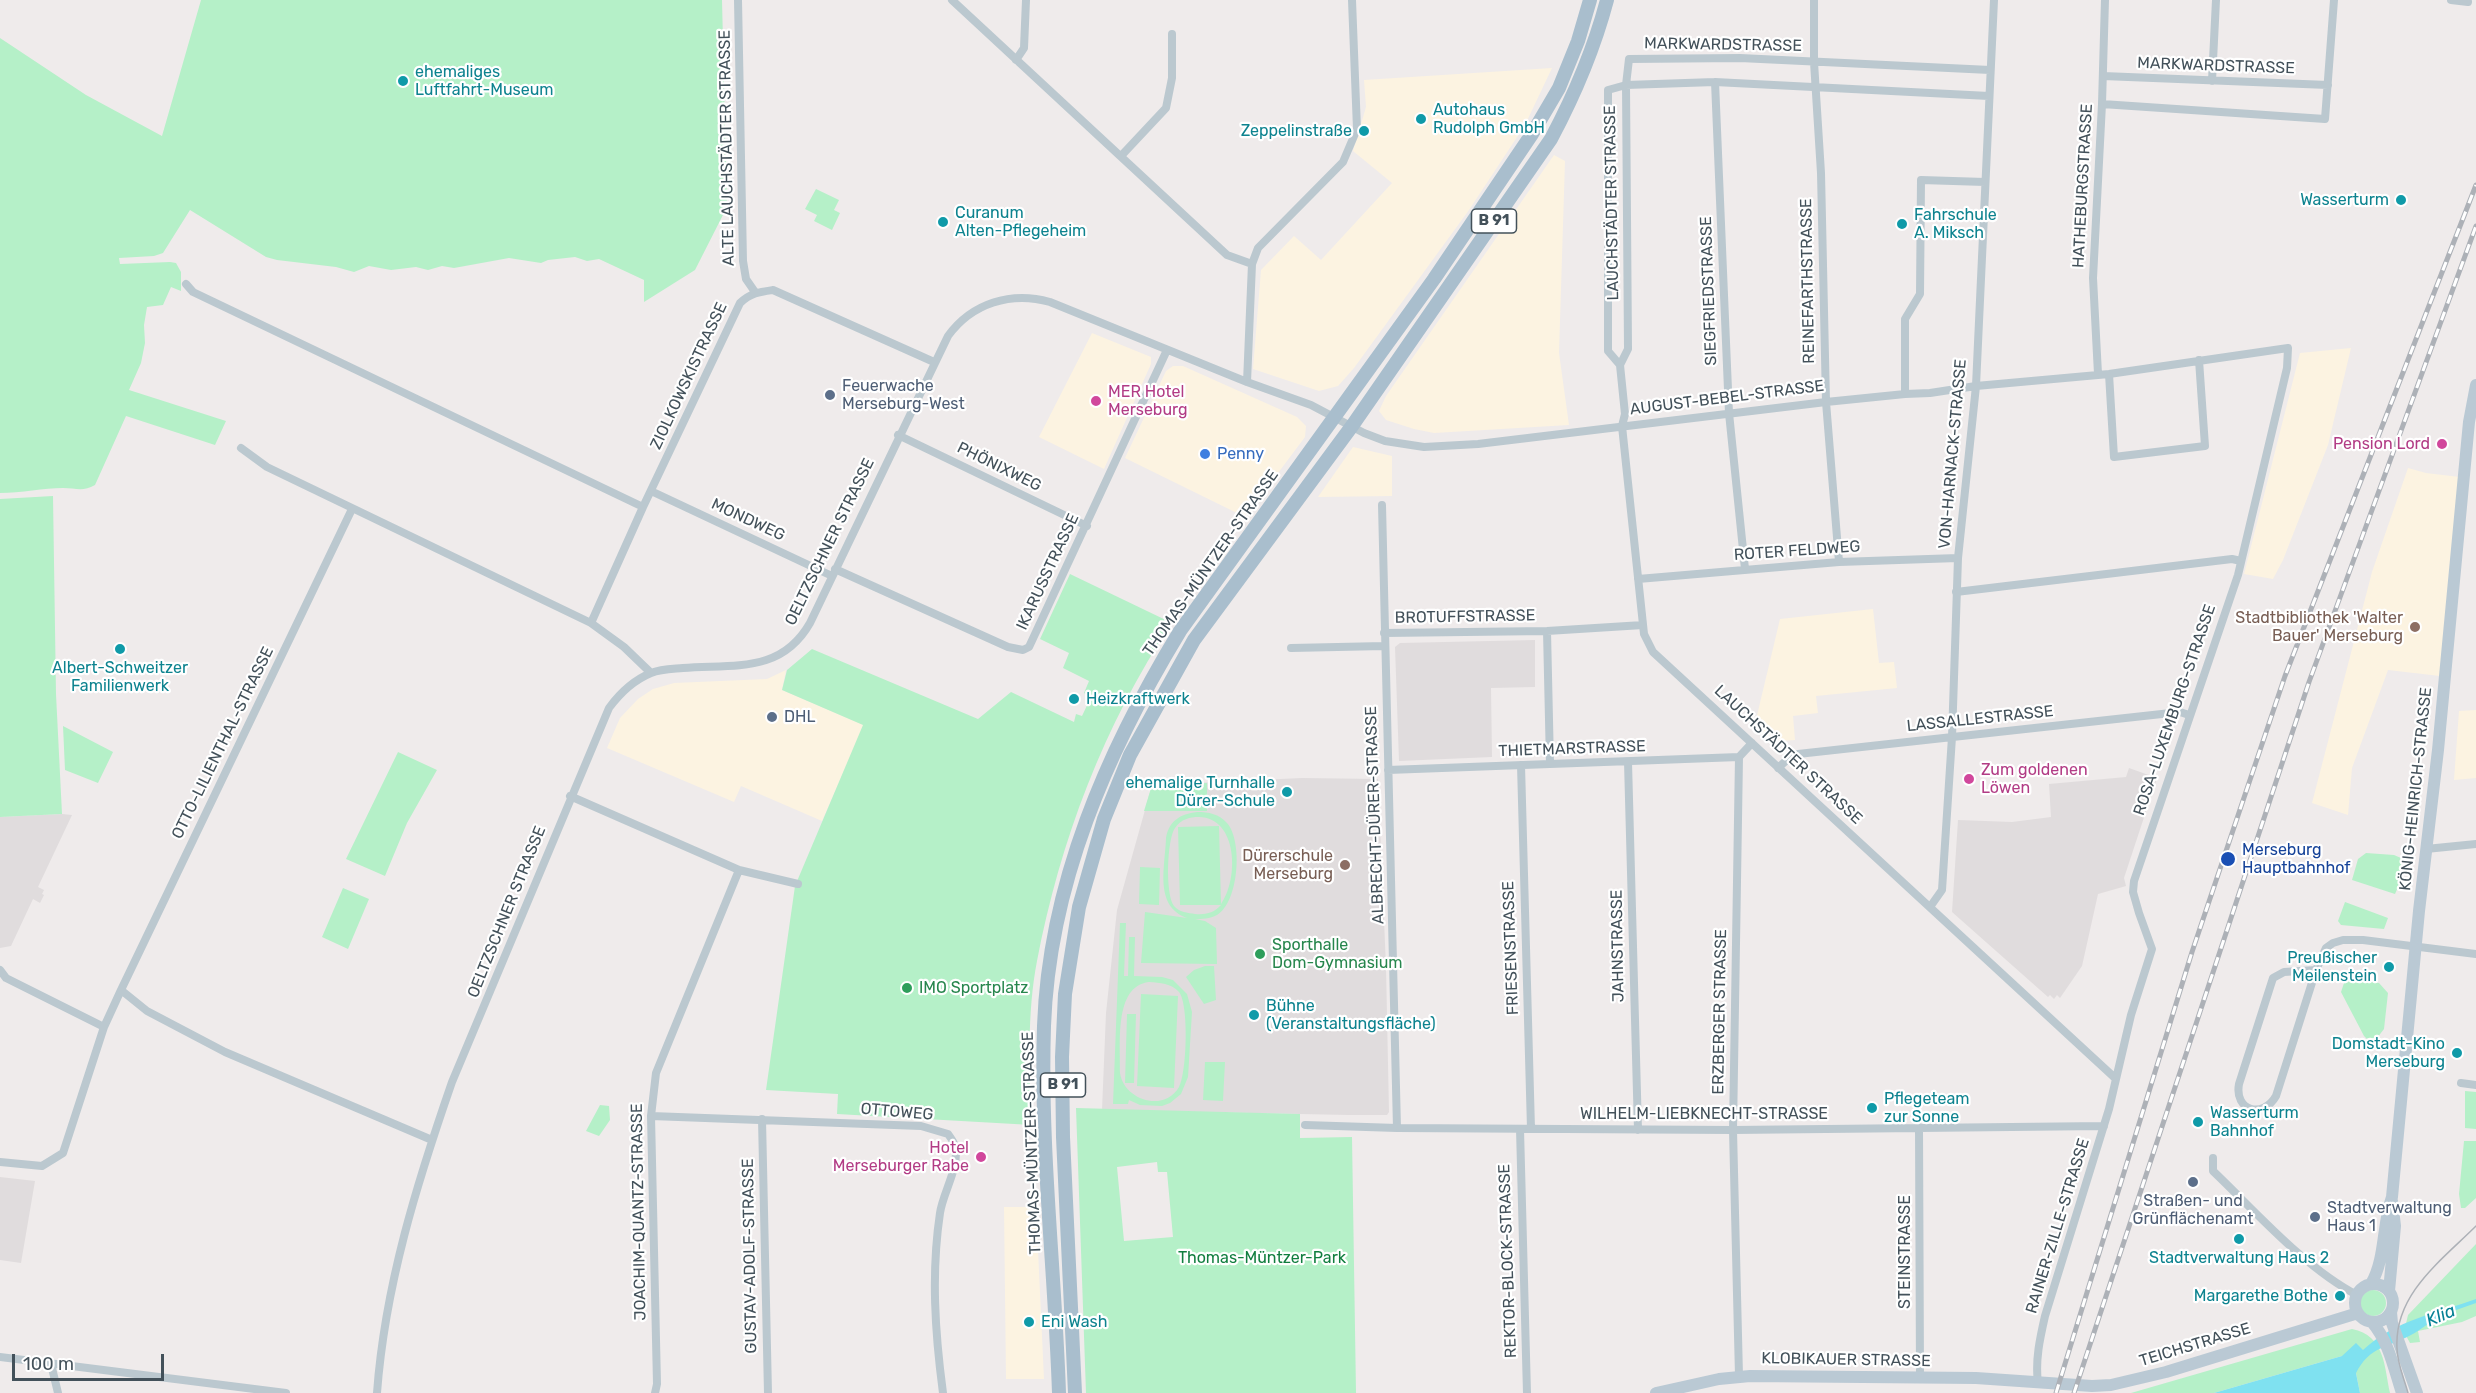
<!DOCTYPE html>
<meta charset="utf-8">
<style>
body{margin:0}
#map{position:relative;width:2476px;height:1393px;overflow:hidden;background:#efebeb;font-family:Rubik,sans-serif}
canvas{display:block}
.scale{position:absolute;left:12px;top:1354px;width:152px;height:27px;box-sizing:border-box;border:3px solid #43515a;border-top:0;padding-left:8px;font-size:18px;line-height:21px;white-space:nowrap;color:#43515a;-webkit-text-stroke:4px #fff;paint-order:stroke}
</style>
<div id="map">
<canvas width="2476" height="1393"></canvas>
<div class="scale">100 m</div>
</div>
<script>
const context = document.querySelector('canvas').getContext('2d');
context.lineJoin = 'round';
function fill(path, color) {
  context.fillStyle = color;
  context.fill(path, 'evenodd');
}
function trace(path, color, width, dash) {
  context.strokeStyle = color;
  context.lineWidth = width;
  context.lineCap = dash ? 'butt' : 'round';
  context.setLineDash(dash || []);
  context.stroke(path);
}
function label(font, color, halo, rows, align = 'center') {
  context.font = font + ' Rubik,sans-serif';
  context.lineWidth = 4.5;
  context.setLineDash([]);
  context.textBaseline = 'middle';
  context.strokeStyle = halo;
  context.fillStyle = color;
  for (const [text, x, y, turn = 0] of rows) {
    context.save();
    context.translate(x, y);
    context.rotate((+turn || 0) * Math.PI / 180);
    context.textAlign = isNaN(turn) ? turn : align;
    if (halo) context.strokeText(text, 0, 0);
    context.fillText(text, 0, 0);
    context.restore();
  }
}
fill(new Path2D(`
 M1552,68L1525,125L1469,210L1354,368L1338,386L1319,391L1253,369L1261,270L1294,236L1321,260L1392,183L1353,151L1366,107L1364,80Z
 M1554,155L1565,161L1559,353L1569,425L1434,433L1414,429L1386,420L1379,411L1386,396Z
 M1092,333L1151,357V364L1104,469L1039,437Z
 M2351,348L2328,445L2283,560L2273,579L2244,574L2300,353Z
 M1173,366H1183L1297,417L1306,426L1305,437L1245,517L1125,458L1166,371Z
 M1353,447L1392,456V496L1318,497Z
 M2408,468L2426,473L2460,477L2440,676L2388,670L2352,768L2348,815L2312,803L2372,572Z
 M1873,609L1879,663L1894,662L1897,688L1816,696L1818,713L1793,716L1795,740L1769,742L1754,728L1780,619Z
 M786,670L782,690L864,725L822,821L741,786L734,802L607,748L620,718L638,699L653,689L674,683L767,679Z
 M2476,710V778L2454,780L2459,711Z
 M1004,1207H1036L1044,1379H1006Z`), '#fcf3e1');
fill(new Path2D(`
 M1535,640V687L1491,688L1492,757L1399,761L1395,647L1400,643Z
 M2129,768L2157,778L2124,878L2126,886L2098,894L2082,966L2060,998L2057,995L2054,999L2050,995L2048,997L1952,912L1958,820L2012,822L2051,817L2049,784L2126,777Z
 M1302,778L1378,779L1386,967L1389,1112L1387,1115H1349L1102,1110L1106,1013L1117,910L1152,785Z
 M62,814L72,815L38,887L44,890L42,894L44,895L40,903L33,899L11,946L0,948V817Z
 M0,1177L35,1181L21,1263L0,1260Z`), '#e0dcdd');
fill(new Path2D(`
 M201,0H722L727,207L695,270L644,302V280L599,259L587,261L575,257L548,260L541,263L509,258L454,268L442,266L428,270L416,267L391,270L369,266L354,272L336,267L277,260L266,257L190,210L163,253L154,256L119,258L120,264L170,262L176,263L181,272V291L171,287L163,305L147,307L144,325L145,343L141,363L129,390L226,421L215,445L126,416L95,485C83,492 76,488 63,488C44,488 21,493 0,493V38L86,95L162,136Z
 M816,189L839,200L834,210L840,213L832,230L814,221L817,215L805,209Z
 M53,496L56,694L62,814L0,817V499Z
 M1070,574L1172,623C1104,724 1060,841 1037,961C1027,1013 1029,1071 1032,1125L837,1114L838,1094L766,1090L795,886L863,725L782,690L787,670L812,649L978,719L1011,692L1074,722L1076,714L1082,716L1091,697L1084,693L1089,681L1063,668L1069,653L1040,639Z
 M63,726L113,752L98,783L65,770Z
 M398,752L437,770L407,823L385,876L346,859Z
 M1207,783V811H1144L1152,785Z
 M1197,812C1209,812 1219,814 1227,823C1243,841 1239,902 1217,915C1210,919 1202,919 1195,919L1205,921L1216,928L1217,964L1141,963L1145,912L1187,918C1154,906 1165,868 1166,838C1169,821 1180,814 1197,812ZM1199,817C1238,818 1239,879 1221,904L1219,826L1178,827L1180,905H1221C1214,913 1205,915 1195,914C1188,913 1179,912 1174,906C1165,894 1167,839 1175,828C1181,819 1190,817 1199,817Z
 M2366,853L2394,855L2401,858V880L2395,894L2352,880L2358,859Z
 M1140,867L1160,868L1159,905L1139,904Z
 M343,888L369,899L348,949L322,937Z
 M2345,902L2388,918L2384,929L2341,925L2338,921Z
 M1120,923H1126L1124,976H1128L1129,937H1135L1134,976L1162,977L1173,980L1187,994L1192,1012L1188,1077L1181,1094L1170,1103L1162,1106L1140,1105L1129,1100L1128,1104H1113ZM1149,982C1160,983 1171,983 1179,992C1189,1004 1187,1073 1179,1087C1164,1113 1124,1100 1120,1073C1121,1046 1113,986 1149,982Z
 M1205,966H1214L1216,1000L1204,1004L1186,977L1194,970Z
 M2352,979L2379,983L2388,993L2384,1029L2374,1042L2368,1040L2364,1036L2341,992L2344,983Z
 M1141,994L1178,996L1174,1088L1137,1086Z
 M1127,1014H1136L1134,1083H1125Z
 M1205,1062H1225L1223,1101L1203,1100Z
 M2465,1091L2476,1092V1198L2465,1208H2461L2459,1194L2464,1141H2476V1129L2465,1128Z
 M600,1105L609,1106L610,1120L599,1136L586,1131Z
 M1076,1108L1300,1114V1138L1352,1137L1356,1393H1086ZM1157,1162L1158,1172H1167L1173,1237L1124,1241L1117,1167Z
 M2476,1244V1316L2462,1322L2418,1331L2420,1342L2410,1343L2404,1332L2408,1315Z
 M2360 1303a13 13 0 1 1 26 0a13 13 0 1 1-26 0Z
 M2352,1329C2385,1336 2384,1365 2390,1393H2360L2356,1373L2342,1356L2214,1393H2131Z`), '#b5f0c8');
fill(new Path2D(`
 M2476,1299V1303L2439,1316L2440,1318C2428,1322 2421,1330 2411,1335C2387,1348 2370,1346 2356,1373L2360,1393H2214L2342,1356L2356,1343L2363,1350C2395,1320 2438,1313 2476,1299Z`), '#7fe1f0');
trace(new Path2D(`
 M738,0L743,261L746,279L755,292
 M952,0L1227,255L1252,264
 M1814,0V62L1821,173L1826,402L1839,562
 M2451,0L2468,2
 M1016,60L1024,48L1026,0
 M1990,70L1740,58L1629,59L1626,85L1628,349L1620,365L1625,414L1622,426L1644,634L1653,652L2115,1078
 M2103,76L2328,85
 M2212,81L2216,0
 M1715,82L1729,413L1745,569
 M2102,104L2325,119L2334,0
 M1121,156L1166,108L1172,78V34
 M186,284L193,292L643,507
 M1620,365L1608,351V90L1626,85L1715,82L1989,96
 M2098,374L2093,278L2102,104L2105,0
 M2109,374L2114,457L2205,446L2199,360
 M1247,382L1252,264L1258,248L1343,162L1357,129L1352,0
 M1905,394V319L1920,294L1921,180L1985,182
 M898,435L1087,526
 M241,448L267,467L591,623L624,647L651,673
 M651,491L832,576
 M1382,505L1397,1128
 M352,509L121,990L147,1011L225,1052L432,1140
 M835,569L1008,647L1023,650L1029,647L1167,350
 M1638,579L1839,562L1958,558
 M1956,592L2232,559L2241,561
 M591,623L643,507L740,303C751,293 759,292 773,290L934,362
 M1547,631L1550,764
 M1384,633L1547,631L1643,625
 M1291,648L1384,646
 M1739,757L1733,1130L1739,1376
 M1628,762L1638,1130
 M1521,765L1531,1129
 M1778,768L1789,758L1798,754L2180,712L2189,715
 M1388,770L1739,757L1752,743
 M570,796L739,870L656,1073L651,1116L657,1384L655,1393
 M2426,849L2476,844
 M739,870L798,884
 M1930,907L1942,890L1952,737L1958,558L1976,386L1994,0
 M0,970L6,978L104,1027
 M2316,970L2284,972L2273,978L2239,1084C2234,1111 2263,1119 2276,1096L2316,970L2326,948L2333,943L2343,940H2363L2476,954
 M2461,1083L2476,1085
 M651,1116L921,1126L948,1134C950,1137 954,1142 955,1146C960,1167 943,1192 940,1213C931,1273 935,1333 943,1393
 M762,1119L768,1393
 M1305,1125L1397,1128L1733,1130L2104,1126
 M1919,1127L1920,1377
 M1520,1129L1527,1393
 M2213,1158V1171C2256,1212 2305,1268 2357,1295
 M0,1162L42,1166L63,1153L104,1027L121,990
 M0,1357L286,1393
 M51,1364L58,1393
 M377,1393C385,1285 417,1183 452,1082L609,708C620,693 634,680 651,673C661,669 673,669 683,668C733,664 781,674 810,623L948,336C972,303 1011,291 1050,302L1247,382L1311,405L1364,433L1385,441L1424,447L1478,444L1826,402L1905,394L1930,393L1976,386L2109,374L2288,348L2287,368L2238,575L2134,881L2133,892L2139,913L2152,949L2131,1015L2109,1109L2045,1316C2040,1338 2035,1360 2038,1383`), '#bbc8cf', 8);
trace(new Path2D(`
 M2355 1303a19 19 0 1 1 38 0a19 19 0 1 1-38 0Z
 M2371,1284C2386,1258 2382,1224 2392,1197L2419,911L2438,750L2469,422L2476,385
 M2389,1291L2395,1226L2392,1201
 M2391,1312L2392,1323L2417,1393
 M2372,1322C2389,1342 2394,1369 2402,1393
 M1656,1393L1719,1379L1750,1376L1976,1378L2092,1386L2111,1385L2166,1372L2358,1313`), '#bac9d4', 12);
trace(new Path2D(`
 M1059,1393C1055,1271 1040,1148 1044,1026C1049,884 1107,751 1180,631L1434,279L1532,134L1559,88L1578,41L1590,0
 M1075,1393L1063,1137L1062,1057L1065,994L1079,907L1104,819L1130,755L1194,640L1352,426L1551,139C1575,94 1594,49 1607,0`), '#a9becd', 14);
trace(new Path2D(`
 M2408,1393C2404,1378 2397,1363 2397,1348C2394,1294 2442,1260 2476,1226`), '#adb1b7', 1.5);
const rail = new Path2D(`
 M2056,1393L2192,952L2285,676L2476,185
 M2074,1393L2309,682L2476,226`);
trace(rail, '#adb1b7', 5);
trace(rail, '#fff', 3, [9]);
for (const [x, y, r, color] of [
 [403,81,6,"#0f9aa8"],
 [1421,119,6,"#0f9aa8"],
 [1364,131,6,"#0f9aa8"],
 [2401,200,6,"#0f9aa8"],
 [943,222,6,"#0f9aa8"],
 [1902,224,6,"#0f9aa8"],
 [830,395,6,"#5c6f8a"],
 [1096,401,6,"#d1479c"],
 [2442,444,6,"#d1479c"],
 [1205,454,6,"#3f7fe0"],
 [2415,627,6,"#8d6e63"],
 [120,649,6,"#0f9aa8"],
 [1074,699,6,"#0f9aa8"],
 [772,717,6,"#5c6f8a"],
 [1969,779,6,"#d1479c"],
 [1287,792,6,"#0f9aa8"],
 [2228,859,8,"#1a4fb4"],
 [1345,865,6,"#8d6e63"],
 [1260,954,6,"#2e9e5b"],
 [2389,967,6,"#0f9aa8"],
 [907,988,6,"#2e9e5b"],
 [1254,1015,6,"#0f9aa8"],
 [2457,1053,6,"#0f9aa8"],
 [1872,1108,6,"#0f9aa8"],
 [2198,1122,6,"#0f9aa8"],
 [981,1157,6,"#d1479c"],
 [2193,1182,6,"#5c6f8a"],
 [2315,1217,6,"#5c6f8a"],
 [2239,1239,6,"#0f9aa8"],
 [2340,1296,6,"#0f9aa8"],
 [1029,1322,6,"#0f9aa8"]
]) {
  const dot = new Path2D();
  dot.arc(x, y, r, 0, 2 * Math.PI);
  context.fillStyle = color;
  context.fill(dot);
  trace(dot, '#fff', 2);
}
for (const [x, y, w] of [
 [1494,221,45],
 [1063,1085,45]
]) {
  const box = new Path2D();
  box.roundRect(x - w / 2, y - 12, w, 24, 4.5);
  context.fillStyle = '#fff';
  context.fill(box);
  trace(box, '#43515a', 1.5);
}
label('bold 15px', '#43515a', null, [
 ["B 91",1494,221],
 ["B 91",1063,1085]
]);
label('16px', '#43515a', '#fff', [
 ["MARKWARDSTRASSE",1723,45,1],
 ["MARKWARDSTRASSE",2216,66,2],
 ["ALTE LAUCHSTÄDTER STRASSE",727,148,-91],
 ["HATHEBURGSTRASSE",2083,186,-87],
 ["LAUCHSTÄDTER STRASSE",1612,203,-91],
 ["REINEFARTHSTRASSE",1808,281,-91],
 ["SIEGFRIEDSTRASSE",1709,291,-92],
 ["ZIOLKOWSKISTRASSE",689,376,-65],
 ["AUGUST-BEBEL-STRASSE",1727,398,-7],
 ["VON-HARNACK-STRASSE",1953,454,-85],
 ["PHÖNIXWEG",999,467,26],
 ["MONDWEG",748,520,25],
 ["OELTZSCHNER STRASSE",830,542,-64],
 ["ROTER FELDWEG",1797,551,-4],
 ["THOMAS-MÜNTZER-STRASSE",1211,563,-55],
 ["IKARUSSTRASSE",1048,572,-65],
 ["BROTUFFSTRASSE",1465,617,-1],
 ["ROSA-LUXEMBURG-STRASSE",2175,710,-71],
 ["LASSALLESTRASSE",1980,719,-6],
 ["OTTO-LILIENTHAL-STRASSE",223,743,-64],
 ["THIETMARSTRASSE",1572,749,-2],
 ["LAUCHSTÄDTER STRASSE",1788,755,43],
 ["KÖNIG-HEINRICH-STRASSE",2416,789,-84],
 ["ALBRECHT-DÜRER-STRASSE",1375,815,-92],
 ["OELTZSCHNER STRASSE",507,912,-68],
 ["JAHNSTRASSE",1618,946,-91],
 ["FRIESENSTRASSE",1511,948,-92],
 ["ERZBERGER STRASSE",1720,1012,-89],
 ["OTTOWEG",897,1112,5],
 ["WILHELM-LIEBKNECHT-STRASSE",1704,1114],
 ["THOMAS-MÜNTZER-STRASSE",1032,1143,-92],
 ["JOACHIM-QUANTZ-STRASSE",639,1212,-91],
 ["RAINER-ZILLE-STRASSE",2058,1226,-73],
 ["STEINSTRASSE",1905,1252,-90],
 ["GUSTAV-ADOLF-STRASSE",750,1256,-91],
 ["REKTOR-BLOCK-STRASSE",1508,1261,-92],
 ["TEICHSTRASSE",2195,1345,-17],
 ["KLOBIKAUER STRASSE",1846,1360,1]
]);
label('16px', '#0d838f', '#fff', [
 ["ehemaliges",415,72],
 ["Luftfahrt-Museum",415,90],
 ["Autohaus",1433,110],
 ["Rudolph GmbH",1433,128],
 ["Zeppelinstraße",1352,131,"right"],
 ["Wasserturm",2389,200,"right"],
 ["Curanum",955,213],
 ["Alten-Pflegeheim",955,231],
 ["Fahrschule",1914,215],
 ["A. Miksch",1914,233],
 ["Albert-Schweitzer",120,668,"center"],
 ["Familienwerk",120,686,"center"],
 ["Heizkraftwerk",1086,699],
 ["ehemalige Turnhalle",1275,783,"right"],
 ["Dürer-Schule",1275,801,"right"],
 ["Preußischer",2377,958,"right"],
 ["Meilenstein",2377,976,"right"],
 ["Bühne",1266,1006],
 ["(Veranstaltungsfläche)",1266,1024],
 ["Domstadt-Kino",2445,1044,"right"],
 ["Merseburg",2445,1062,"right"],
 ["Pflegeteam",1884,1099],
 ["zur Sonne",1884,1117],
 ["Wasserturm",2210,1113],
 ["Bahnhof",2210,1131],
 ["Stadtverwaltung Haus 2",2239,1258,"center"],
 ["Margarethe Bothe",2328,1296,"right"],
 ["Eni Wash",1041,1322]
], 'left');
label('16px', '#4e5e75', '#fff', [
 ["Feuerwache",842,386],
 ["Merseburg-West",842,404],
 ["DHL",784,717],
 ["Straßen- und",2193,1201,"center"],
 ["Grünflächenamt",2193,1219,"center"],
 ["Stadtverwaltung",2327,1208],
 ["Haus 1",2327,1226]
], 'left');
label('16px', '#b23c85', '#fff', [
 ["MER Hotel",1108,392],
 ["Merseburg",1108,410],
 ["Pension Lord",2430,444,"right"],
 ["Zum goldenen",1981,770],
 ["Löwen",1981,788],
 ["Hotel",969,1148,"right"],
 ["Merseburger Rabe",969,1166,"right"]
], 'left');
label('16px', '#366cbe', '#fff', [
 ["Penny",1217,454]
], 'left');
label('16px', '#785e54', '#fff', [
 ["Stadtbibliothek 'Walter",2403,618],
 ["Bauer' Merseburg",2403,636],
 ["Dürerschule",1333,856],
 ["Merseburg",1333,874]
], 'right');
label('16px', '#164399', '#fff', [
 ["Merseburg",2242,850],
 ["Hauptbahnhof",2242,868]
], 'left');
label('16px', '#27864d', '#fff', [
 ["Sporthalle",1272,945],
 ["Dom-Gymnasium",1272,963],
 ["IMO Sportplatz",919,988]
], 'left');
label('16px', '#117e3f', '#fff', [
 ["Thomas-Müntzer-Park",1262,1258]
]);
label('italic 18px', '#068195', '#fff', [
 ["Klia",2441,1316,-23]
]);
</script>
